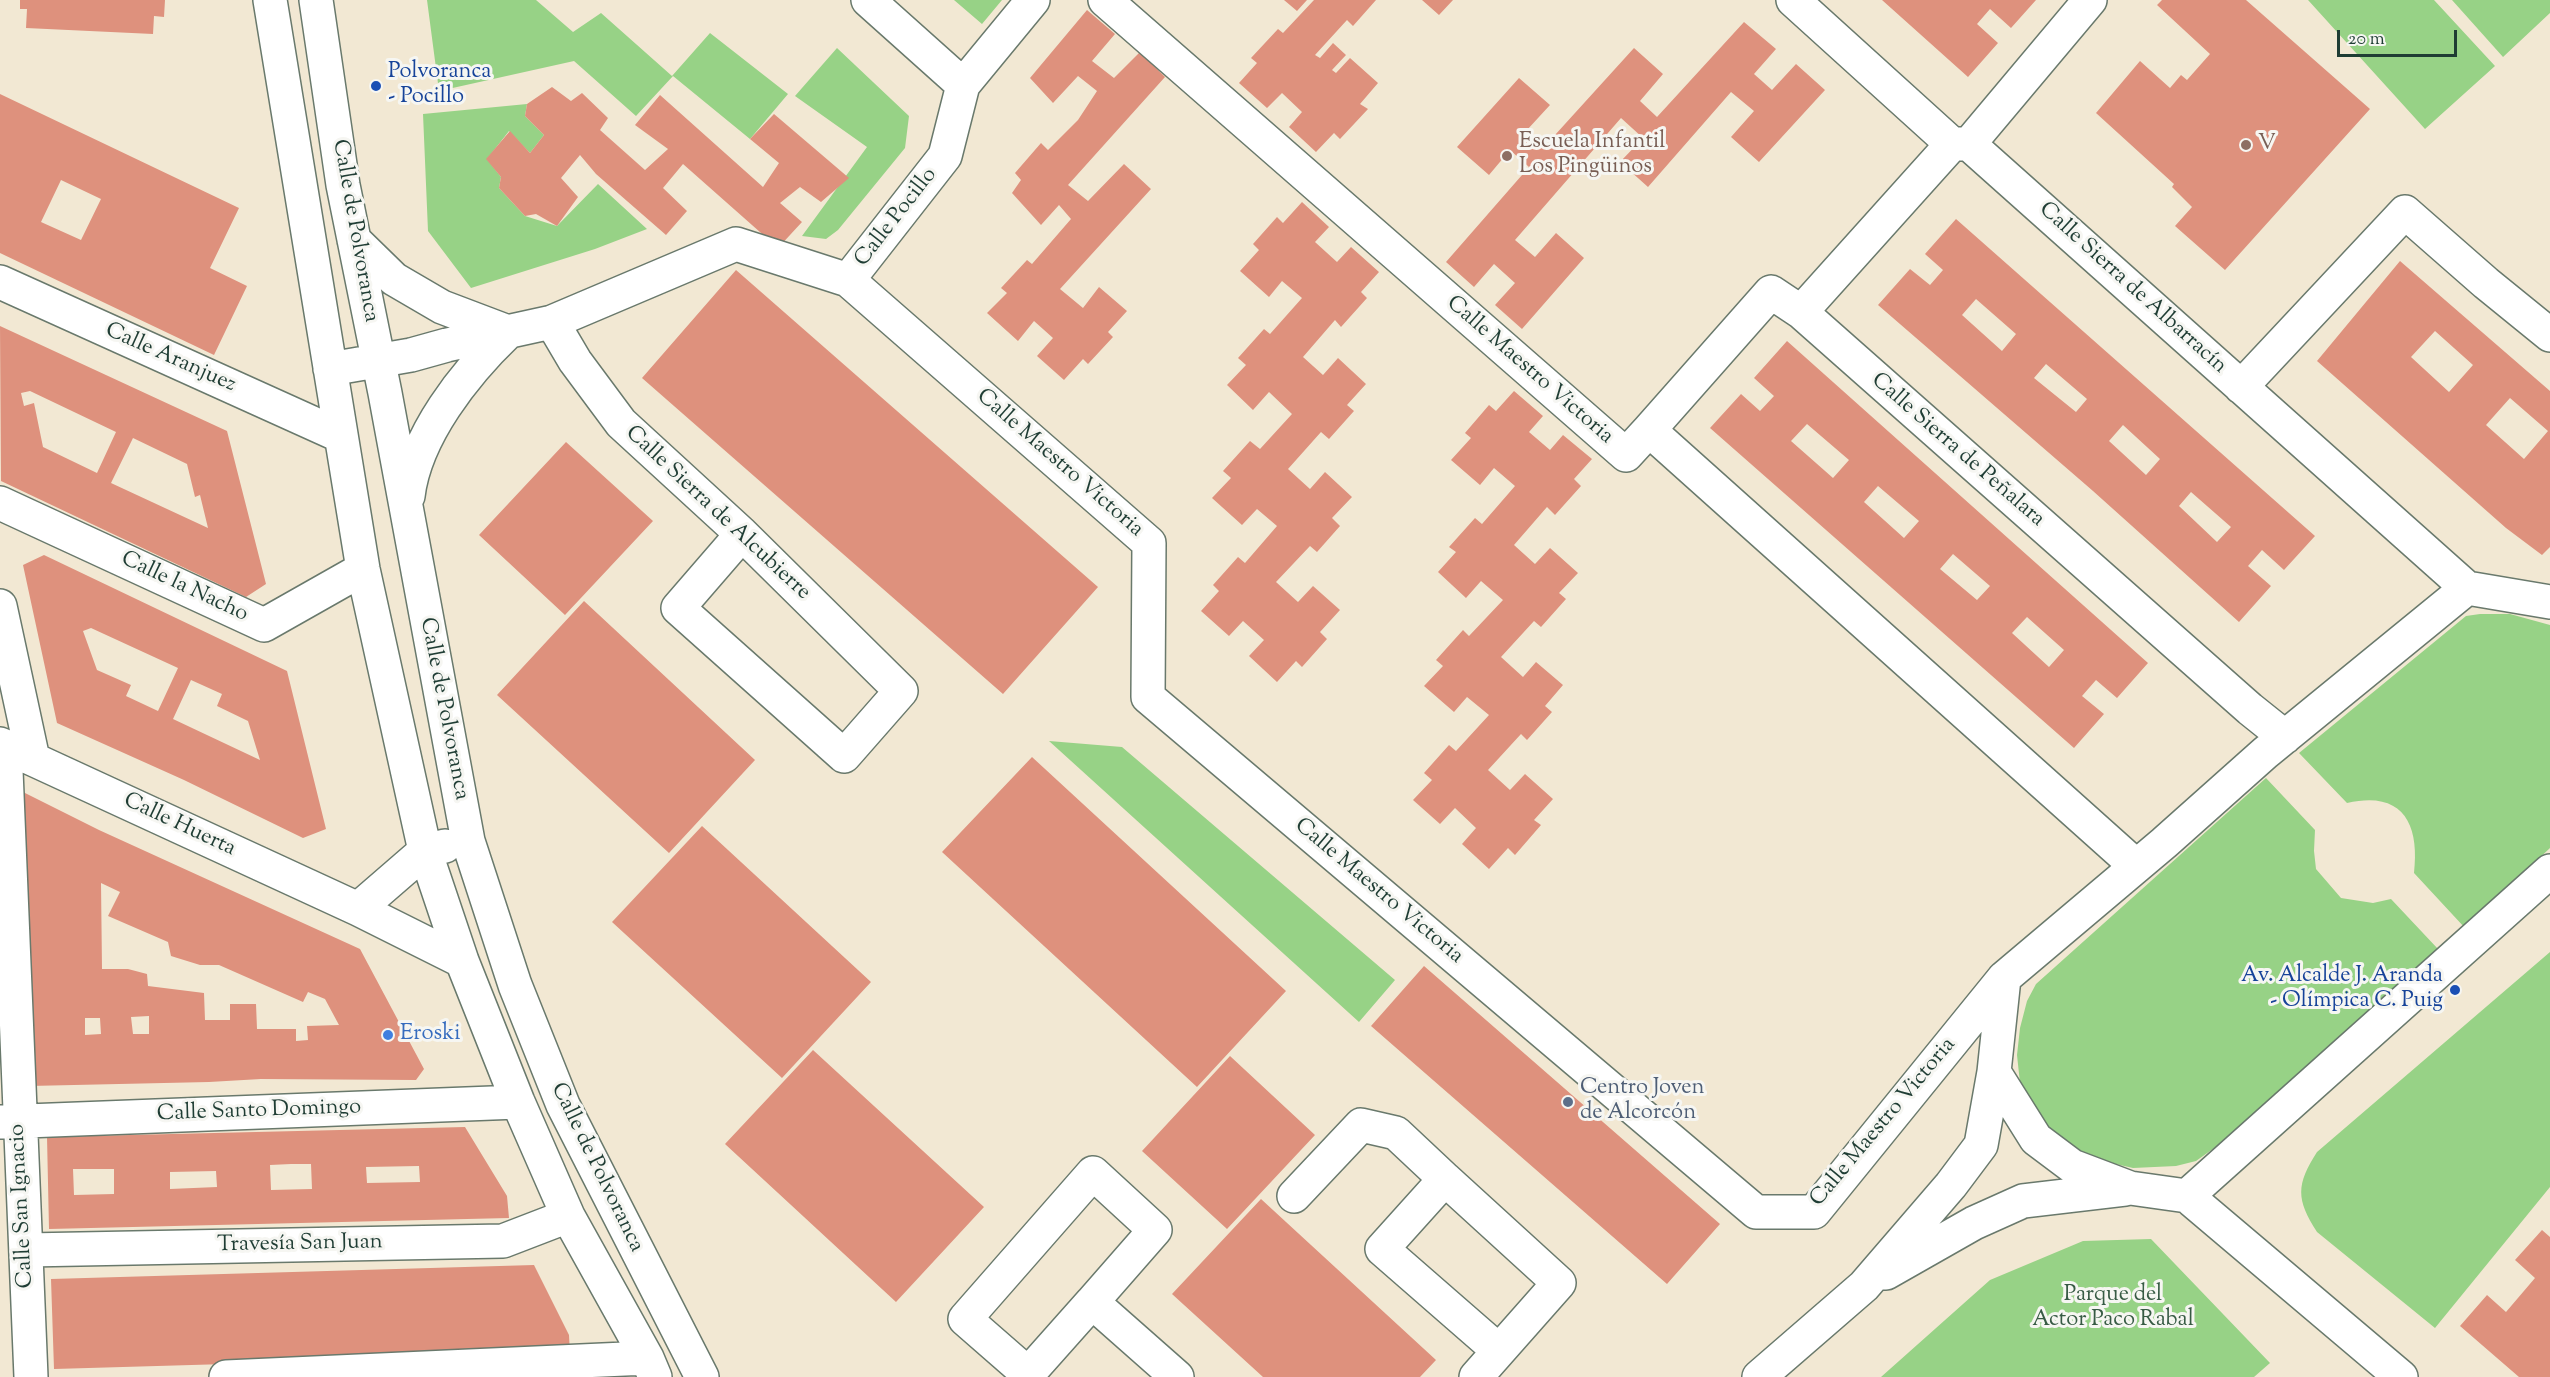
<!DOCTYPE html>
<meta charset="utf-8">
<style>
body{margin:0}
#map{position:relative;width:2550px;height:1377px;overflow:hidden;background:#f2e8d3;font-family:"Sorts Mill Goudy",serif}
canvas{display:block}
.scale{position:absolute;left:2337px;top:30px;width:120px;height:27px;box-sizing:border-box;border:3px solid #1f3d34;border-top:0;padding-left:8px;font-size:18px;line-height:21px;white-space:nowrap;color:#1f3d34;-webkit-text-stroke:4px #f6f6f2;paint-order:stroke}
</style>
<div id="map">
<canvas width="2550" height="1377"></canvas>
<div class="scale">20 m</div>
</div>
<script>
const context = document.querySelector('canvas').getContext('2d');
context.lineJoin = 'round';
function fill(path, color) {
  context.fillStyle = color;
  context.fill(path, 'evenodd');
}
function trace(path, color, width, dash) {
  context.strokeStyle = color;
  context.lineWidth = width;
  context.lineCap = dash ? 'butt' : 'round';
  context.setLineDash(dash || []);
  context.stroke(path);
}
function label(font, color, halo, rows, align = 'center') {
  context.font = font + ' "Sorts Mill Goudy",serif';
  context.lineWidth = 6;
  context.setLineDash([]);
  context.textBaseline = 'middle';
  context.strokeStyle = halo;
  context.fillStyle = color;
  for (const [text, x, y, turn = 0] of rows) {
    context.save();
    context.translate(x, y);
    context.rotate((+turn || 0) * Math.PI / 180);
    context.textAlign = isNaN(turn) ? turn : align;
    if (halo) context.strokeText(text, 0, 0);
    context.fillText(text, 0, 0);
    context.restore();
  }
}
fill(new Path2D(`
 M427,0H536L573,32L601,13L672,76L710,33L788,94L750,139L673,76L636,116L574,61L439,91Z
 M954,0H1002L982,24Z
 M2308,0H2434L2495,66L2425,129Z
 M2452,0H2550V13L2503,57Z
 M837,48L909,116L905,148L838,230L826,239L802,236L867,147L795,96Z
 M527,104L525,116L544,135L530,153L509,131L487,159L501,177L499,188L525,216L557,226L598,184L647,229L595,249L471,288L428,231L423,114Z
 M2480,614H2510L2550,625V848L2465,928L2414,873C2420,823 2402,790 2347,803L2299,753L2466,616Z
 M1049,741L1122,747L1395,980L1359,1022Z
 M2266,778L2315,830L2314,851L2316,869L2341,898L2373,903L2391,899L2438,949L2217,1146L2196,1161L2176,1166L2133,1168L2085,1157L2047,1131L2020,1083L2017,1055L2020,1028L2027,1001L2036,984Z
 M2550,952V1187L2435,1328L2317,1232C2296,1199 2296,1185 2317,1152Z
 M2151,1239L2270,1363L2254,1377H1881L1990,1280L2083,1241Z`), '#97d286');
fill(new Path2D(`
 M20,0H165L164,17L154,16L153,34L26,28L27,9H20Z
 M1284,0H1307L1297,11Z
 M1314,0H1376L1353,26L1347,20L1315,55L1320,58L1333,43L1346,55L1332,70L1336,73L1350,58L1378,83L1360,104L1368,109L1340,139L1334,133L1316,152L1289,127L1302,112L1282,93L1267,108L1239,83L1257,63L1251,58L1278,29L1283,33Z
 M1422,0H1453L1439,15Z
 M1882,0H2036L2011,28L1990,9L1977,24L1998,43L1968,77Z
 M2162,0H2246L2370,109L2225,270L2175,226L2192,207L2172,187L2174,184L2096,113L2140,61L2170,88L2181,75L2187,80L2210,54L2157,5Z
 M1087,10L1115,34L1092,61L1114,78L1140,52L1165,77L1068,185L1088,201L1124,164L1151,189L1060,289L1083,308L1099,287L1127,311L1108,332L1113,337L1088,364L1083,359L1064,380L1037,356L1053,338L1034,321L1018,341L987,313L1007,293L1001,288L1027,260L1032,264L1071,219L1059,205L1041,225L1012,193L1021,180L1015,173L1041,143L1048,150L1078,120L1097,91L1078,76L1053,103L1030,78Z
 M1744,22L1776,49L1754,74L1772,90L1796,64L1825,90L1759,162L1731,137L1754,111L1731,92L1648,187L1620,162L1643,138L1621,118L1515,240L1535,257L1556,233L1584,258L1522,329L1495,305L1515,283L1494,264L1474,287L1446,262L1529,167L1510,150L1489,175L1457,147L1519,78L1550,105L1527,130L1545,146L1634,48L1663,74L1640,101L1657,117Z
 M552,87L571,101L582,93L608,118L600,130L645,170L668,149L635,125L660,95L763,187L779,163L750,139L774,114L849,178L821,202L800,187L780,203L802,222L778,248L683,164L663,188L687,211L666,235L596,174L580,155L561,178L578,197L557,226L536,214L525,216L499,188L501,177L486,159L510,131L530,153L544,135L525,116L527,104Z
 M0,94L239,208L210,268L247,286L214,355L0,253ZM61,180L101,199L81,240L41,222Z
 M1302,202L1329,227L1315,242L1337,262L1351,247L1379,272L1361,292L1367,298L1341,327L1335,320L1303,357L1323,375L1338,358L1366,384L1347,405L1354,411L1329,439L1321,432L1288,469L1310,489L1325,472L1352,497L1332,518L1340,526L1317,552L1310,546L1276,582L1298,602L1313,586L1340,610L1320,632L1327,639L1302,667L1296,661L1277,682L1249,656L1264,640L1243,621L1229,636L1201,611L1219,591L1213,585L1238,557L1245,563L1277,526L1257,509L1242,525L1212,498L1231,478L1223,471L1250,441L1260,449L1292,414L1269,392L1253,410L1227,385L1246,365L1238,358L1264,329L1270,334L1302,298L1282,281L1269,297L1240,271L1259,250L1253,244L1277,217L1283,223Z
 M1956,219L2315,536L2284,570L2262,550L2248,566L2271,586L2239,622L2093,491L1878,305L1910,269L1930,285L1943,270L1925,254ZM1976,299L2016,334L2002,351L1962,315ZM2046,364L2087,399L2076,412L2034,378ZM2123,425L2160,459L2146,475L2109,441ZM2191,492L2231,527L2217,542L2179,506Z
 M2400,261L2550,391V547L2542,555L2506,528L2317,361ZM2435,331L2473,365L2449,392L2411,357ZM2510,398L2548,431L2524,459L2486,425Z
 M736,270L1098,587L1003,694L642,378Z
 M0,326L227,431L266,584L246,597L1,481ZM30,391L116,432L97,473L43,447L34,403L24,406L21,393ZM133,438L187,464L195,497L200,495L208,528L111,483Z
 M1787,341L2148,663L2117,698L2096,680L2082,696L2104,714L2074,748L1710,428L1741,394L1760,411L1774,396L1754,378ZM1807,424L1849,460L1833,478L1791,441ZM1878,486L1919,521L1904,538L1864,502ZM1953,554L1990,586L1977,600L1940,569ZM2027,617L2064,650L2049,667L2012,633Z
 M1514,391L1543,416L1529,432L1550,450L1563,435L1592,459L1574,479L1581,486L1555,515L1547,507L1514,545L1535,564L1550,548L1578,573L1559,593L1566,599L1541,627L1534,621L1501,657L1523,677L1536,662L1563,685L1545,706L1552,712L1527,740L1521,734L1488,770L1510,790L1525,774L1553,799L1534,820L1541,825L1515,855L1508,848L1489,869L1462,844L1476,828L1455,808L1440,824L1413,800L1432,780L1424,773L1449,745L1456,751L1489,715L1467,697L1454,712L1424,686L1443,666L1436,660L1463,630L1469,636L1503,600L1481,581L1466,598L1438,572L1456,552L1449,547L1475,518L1482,524L1515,486L1494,468L1480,485L1451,460L1471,438L1465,433L1489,405L1496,411Z
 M566,442L653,521L565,615L479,535Z
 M44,555L287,671L326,829L303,838L184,780L57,723L23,565ZM91,628L178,668L158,711L126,696L131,685L97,670L83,631ZM191,680L222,694L217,706L248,721L260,760L173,719Z
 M584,601L755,760L669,853L497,695Z
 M1032,757L1286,991L1197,1087L942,852Z
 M19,790L99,830L360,949L424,1069L416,1080L261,1079L209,1082L29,1086ZM101,883L120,892L108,916L168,942L171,956L200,965H219L303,1002L308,992L325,999L339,1025L307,1026L308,1040L296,1041V1029H257L256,1004H230V1020H205L204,993L148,986L147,974L128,969H102ZM149,1016V1034H133L131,1017ZM85,1018H100L101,1034L85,1035Z
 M702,826L871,982L782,1078L612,922Z
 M1424,966L1720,1224L1667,1284L1371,1026Z
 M813,1050L984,1207L896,1302L725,1144Z
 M1230,1056L1315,1135L1227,1229L1142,1151Z
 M465,1127L507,1196L509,1218L49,1229L47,1137ZM291,1164H311L312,1189L271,1190L270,1165ZM419,1166L420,1182L367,1183L366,1167ZM73,1169H114V1194L74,1195ZM216,1171L217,1187L170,1189V1172Z
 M1261,1199L1436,1360L1420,1377H1263L1172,1294Z
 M2542,1230L2550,1237V1377H2519L2460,1326L2487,1295L2506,1312L2535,1278L2515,1260Z
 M534,1265L569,1335L570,1354L54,1369L51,1279Z`), '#de917d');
const minor = new Path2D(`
 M270,0L363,569L425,851L462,961L518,1102L568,1216L647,1358L655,1377
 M316,0L343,185L385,393L468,841L515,985L563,1105L702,1377
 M868,0L963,85
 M1105,0L1626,455L1649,430L2136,866
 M1793,0L1952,144H1969L2467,588
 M1952,144L1801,312L2250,709L2285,737
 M1969,144L2090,0
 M354,240L394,279L442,307L508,332
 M848,280L1149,543L1148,697L1756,1212H1814L2004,978
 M0,282L341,436
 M552,322L575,361L621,423L742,534L901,691L844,756L678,608L742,534
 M330,369L411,355L447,345L552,322L736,244L848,280L945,156L963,85L1033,0
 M2241,387L2405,212L2486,283L2550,335
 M1649,430L1771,292L1801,312
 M408,496C415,436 465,373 508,332
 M0,503L264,625L363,569
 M0,606L33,759
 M0,744L358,909L462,961
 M5,746L31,1377
 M358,909L425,851L445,846
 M1994,1072L2036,1139L2072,1166L2130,1188L2187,1196L2550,871
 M0,1122L518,1102
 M1294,1196L1361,1125L1396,1133L1445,1179
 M2187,1196L2401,1377
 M27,1250L503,1241L568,1216
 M1886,1273L1974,1223L2023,1201L2125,1189
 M1092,1302L1028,1374L965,1319L1093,1173L1155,1230L1092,1302L1177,1377
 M226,1377L647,1358
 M1476,1377L1559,1283L1445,1179L1382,1249L1499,1351
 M1759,1377L1864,1286L1951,1185L1981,1145L1994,1072L2004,978L2164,843L2265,753L2467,588L2550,602`);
trace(minor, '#69796c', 36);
trace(minor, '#fff', 33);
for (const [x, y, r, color] of [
 [376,86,6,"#1a4fb4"],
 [2246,145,6,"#8d6e63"],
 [1507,156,6,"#8d6e63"],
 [2455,990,6,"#1a4fb4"],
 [388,1035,6,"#3f7fe0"],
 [1568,1102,6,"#5c6f8a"]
]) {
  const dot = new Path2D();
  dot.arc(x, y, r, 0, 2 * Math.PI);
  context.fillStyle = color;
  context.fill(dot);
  trace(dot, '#f6f6f2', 2);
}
label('22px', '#164399', '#f6f6f2', [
 ["Polvoranca",388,73],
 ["- Pocillo",388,98],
 ["Av. Alcalde J. Aranda",2443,977,"right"],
 ["- Olímpica C. Puig",2443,1002,"right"]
], 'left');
label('22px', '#785e54', '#f6f6f2', [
 ["Escuela Infantil",1519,143],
 ["Los Pingüinos",1519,168],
 ["V",2258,145]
], 'left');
label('22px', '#1f3d34', '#f6f6f2', [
 ["Calle Pocillo",897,218,-52],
 ["Calle de Polvoranca",354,231,80],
 ["Calle Sierra de Albarracín",2132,289,42],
 ["Calle Aranjuez",170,359,24],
 ["Calle Maestro Victoria",1529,371,41],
 ["Calle Sierra de Peñalara",1957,451,41],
 ["Calle Maestro Victoria",1059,464,41],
 ["Calle Sierra de Alcubierre",717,514,43],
 ["Calle la Nacho",184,588,25],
 ["Calle de Polvoranca",443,709,79],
 ["Calle Huerta",179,826,25],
 ["Calle Maestro Victoria",1378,892,40],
 ["Calle Santo Domingo",259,1112,-2],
 ["Calle Maestro Victoria",1884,1123,-50],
 ["Calle de Polvoranca",596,1168,64],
 ["Calle San Ignacio",23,1206,-93],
 ["Travesía San Juan",300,1245,-1]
]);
label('22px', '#366cbe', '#f6f6f2', [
 ["Eroski",400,1035]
], 'left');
label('22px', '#4e5e75', '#f6f6f2', [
 ["Centro Joven",1580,1089],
 ["de Alcorcón",1580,1114]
], 'left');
label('22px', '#375b44', '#f6f6f2', [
 ["Parque del",2113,1296],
 ["Actor Paco Rabal",2113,1321]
]);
</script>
